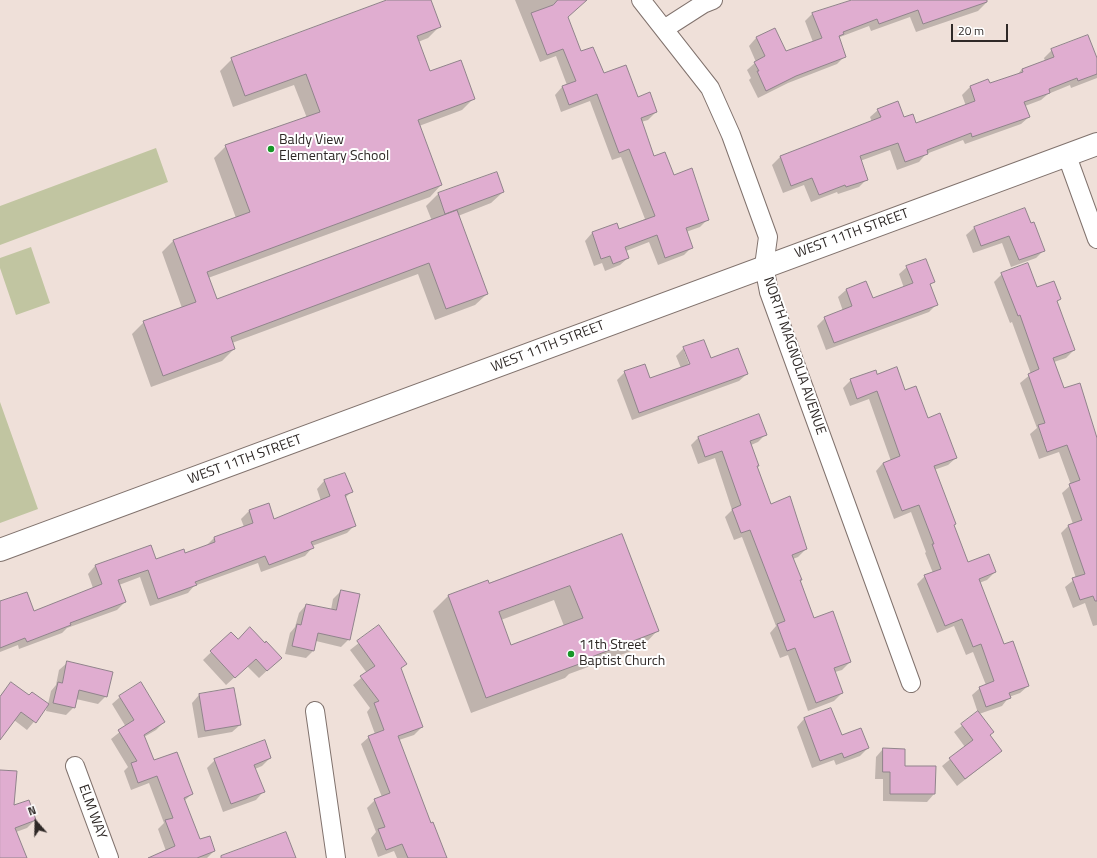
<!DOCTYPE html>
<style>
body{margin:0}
#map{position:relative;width:1097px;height:858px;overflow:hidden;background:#efe0d9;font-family:"Titillium Web",sans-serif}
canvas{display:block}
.north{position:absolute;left:16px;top:802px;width:40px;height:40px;-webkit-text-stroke:3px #fff;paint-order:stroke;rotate:340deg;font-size:11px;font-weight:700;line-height:16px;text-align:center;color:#2f2927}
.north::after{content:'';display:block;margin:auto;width:14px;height:18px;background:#2f2927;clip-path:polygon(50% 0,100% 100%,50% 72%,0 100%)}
.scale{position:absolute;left:951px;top:24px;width:57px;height:18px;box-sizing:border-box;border:2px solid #2f2927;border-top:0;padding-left:5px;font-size:12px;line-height:14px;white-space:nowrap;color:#2f2927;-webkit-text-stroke:3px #fff;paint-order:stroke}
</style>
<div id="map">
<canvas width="1097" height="858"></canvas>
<div class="north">N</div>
<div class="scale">20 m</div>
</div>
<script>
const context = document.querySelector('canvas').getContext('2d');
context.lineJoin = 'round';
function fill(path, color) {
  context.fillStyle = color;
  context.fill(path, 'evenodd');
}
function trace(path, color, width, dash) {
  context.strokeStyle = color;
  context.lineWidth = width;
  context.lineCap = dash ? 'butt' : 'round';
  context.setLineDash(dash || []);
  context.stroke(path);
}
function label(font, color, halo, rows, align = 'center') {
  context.font = font + ' "Titillium Web",sans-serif';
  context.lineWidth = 4;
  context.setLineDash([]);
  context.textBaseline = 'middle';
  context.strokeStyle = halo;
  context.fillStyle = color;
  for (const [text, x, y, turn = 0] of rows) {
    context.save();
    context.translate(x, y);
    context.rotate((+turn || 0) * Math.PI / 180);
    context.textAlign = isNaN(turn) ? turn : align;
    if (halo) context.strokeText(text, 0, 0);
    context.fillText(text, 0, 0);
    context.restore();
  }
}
fill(new Path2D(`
 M156,148L168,182L0,245V206Z
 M31,247L50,303L16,315L0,268V258Z
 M0,402L38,509L0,523Z`), '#c1c5a1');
fill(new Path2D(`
 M399,0H430L439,27L428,38L418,42L430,72L474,98L462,110L419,126L441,185L430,197L208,278L216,300L432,221L426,206L438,194L496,173L503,192L491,203L458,216L487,294L475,305L435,320L418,274L232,343L234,349L222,361L151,387L132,334L144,322L182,308L162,252L173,241L236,218L214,158L226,146L307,118L294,85L233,107L220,71L232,59Z
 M515,0H583L567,17L581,53L603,75L656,112L648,120L641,122L654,157L673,177L708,219L700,227L686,232L692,247L684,255L658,265L649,242L626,251L628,258L620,265L605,271L602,263L594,266L585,241L592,233L618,230L645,219L621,157L612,160L590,101L561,112L555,95L562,87L567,85L556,56L540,62Z
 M855,0H985L986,3L978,11L916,32L910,17L871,31L869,26L840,37L838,38L845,56L837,64L788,83L758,98L749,80L751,78L747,70L756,62L749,46L756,38L774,30L786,52L813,42L805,21L813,13Z
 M1052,50L1097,59V78L1071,88L1070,85L1048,94L1041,100L1025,106L1029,117L1021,124L965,144L963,140L926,154L919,162L897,170L890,150L860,161L867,179L859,187L838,194L837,192L811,202L804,185L783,193L772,165L780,157L872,122L870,117L878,110L915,124L966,106L962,95L970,87L989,85L1017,75L1022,69L1045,61L1044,58Z
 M1025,209L1043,251L1036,258L1011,267L1002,243L973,253L966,235L974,228Z
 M907,267L933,282L930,285L937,304L929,312L826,350L817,326L825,318L843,311L838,297L846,290L866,282L872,299L904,288L899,274Z
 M1002,274L1060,299L1056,302L1074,350L1066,358L1054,362L1064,390L1097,447V625L1093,626L1085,603L1073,608L1065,587L1076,578L1061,533L1068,526L1073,524L1062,493L1071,485L1059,452L1039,459L1030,434L1037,428L1020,383L1031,374L1012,322L1010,323L994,282Z
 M684,348L747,374L739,381L632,420L617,380L625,372L649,379L681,368L676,356ZM684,351H686L692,368L691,369Z
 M876,376L904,392L927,419L956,458L948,465L934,470L967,563L995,572L987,580L979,583L1003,645L1028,686L1020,693L1009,697L1002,706L979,714L989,735L1001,751L957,786L942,766L965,747L954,732L978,713L972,695L980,688L986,685L973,652L966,655L954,626L937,633L917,584L925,576L933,573L925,553L926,552L911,512L894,519L876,471L883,463L891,461L869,399L850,406L843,388L851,380Z
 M766,434L758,442L751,445L758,465L756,467L770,505L806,549L798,557L793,559L814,620L850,662L842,670L835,672L842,693L834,701L808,711L788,655L780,658L770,633L776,626L742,537L734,540L725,517L732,510L715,458L698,464L691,445L699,437Z
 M345,474L351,492L345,498L355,525L347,533L312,546V548L305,556L261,572L258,563L194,586L188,593L150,606L140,577L119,585L125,602L117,610L67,628L62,633L19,649L18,645L0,652V602L33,612L93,588L88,574L95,566L150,546L156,560L184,554L206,546L214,538L244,527L241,519L249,511L268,504L274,520L321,501L317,489L324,481Z
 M622,535L657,631L642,647L569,674L565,678L471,713L433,611L448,596L489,584ZM554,600L564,626L510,646L501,620Z
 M341,591L349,639L341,647L316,641L314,650L306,658L285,654L290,633L295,627L299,613L306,605L331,610L333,599Z
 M379,627L405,664L400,669L422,727L414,735L399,740L444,858H397L394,851L378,857L371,838L376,832L367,808L375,800L382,797L361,744L369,737L375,734L367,712L370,708L353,685L367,673L350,650Z
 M231,633L238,640L273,665L259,678L247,666L226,685L203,660Z
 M67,663L106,696L98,704L76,699L74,707L66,715L46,711L47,706L27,730L14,720L0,737V696L4,691L11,683L29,696L48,704L51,691L56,685L59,670Z
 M199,695L240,725L232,732L198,738L192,703Z
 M120,697L164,722L156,730L144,737L153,761L192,794L184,801L199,841L214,851L207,858H153L166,851L158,829L164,823L149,783L131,790L124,771L128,767L111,739L126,727L112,704Z
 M804,719L841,737L868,748L860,756L836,765L834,760L812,768L797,727Z
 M883,749L934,794L927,802L883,801V779H875L876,757Z
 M270,758L262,766L255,769L263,792L256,800L223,812L207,768L215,760Z
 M0,812L35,820L27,828L16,832L26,858H0Z`), '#0003');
const building = new Path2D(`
 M387,0H431L441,27L417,36L430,71L461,60L475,99L418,120L442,185L207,272L217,299L457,210L488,294L446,309L429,263L231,337L235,349L163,376L143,321L196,302L173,240L250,212L225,145L320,112L306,74L245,96L231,58Z
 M558,0H587L568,17L581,51L593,47L604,73L626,65L638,97L650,92L657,112L641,118L654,156L665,152L674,175L692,168L709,220L686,228L693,248L665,258L657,235L625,247L629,258L613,264L610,256L601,259L592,232L617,223L619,229L655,216L629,149L619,153L597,94L569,105L562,86L576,81L563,49L547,55L531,13L553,5Z
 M852,0H987V2L923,24L918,10L879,24L877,19L843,32L844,34L839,36L846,57L796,76L766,91L757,71H759L754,62L765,56L756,37L775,28L786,51L822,38L812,13Z
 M1088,35L1097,58V74L1078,81L1077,78L1049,89L1050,93L1024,102L1030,117L972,137L971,133L927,150L928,154L905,162L898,143L860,156L868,180L846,187L845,185L819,195L812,178L791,186L780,156L881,117L877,109L898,101L904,117L913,114L916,123L975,101L970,86L988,79L990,83L1023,72L1022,69L1054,57L1051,49Z
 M497,172L504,192L445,214L438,193Z
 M1025,208L1031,223L1034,222L1045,251L1019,260L1009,236L981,246L974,227Z
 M926,259L935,282L930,284L938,305L834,343L824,317L852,306L846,289L866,281L873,298L913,283L906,266Z
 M1028,263L1037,287L1054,281L1061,299L1057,301L1075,350L1053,358L1064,388L1080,383L1097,438V601H1095L1093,596L1080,600L1072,578L1085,574L1068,525L1082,520L1069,484L1080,480L1067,445L1047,452L1038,425L1045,423L1028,374L1039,369L1020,315L1018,316L1001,273Z
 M704,340L711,358L738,348L748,374L639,413L624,371L645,364L650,378L690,364L683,347Z
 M897,367L905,390L916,386L928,418L940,413L957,458L934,466L956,524L954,525L968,562L989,554L996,572L979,579L1004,644L1013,641L1029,686L1009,693L1011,698L986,707L979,687L994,681L981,644L973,647L962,619L945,626L924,575L941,569L932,544H934L919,505L902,511L883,463L900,456L877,391L857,399L850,379L876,370L877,374Z
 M759,414L767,435L750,441L759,466H757L771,504L790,496L807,549L792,555L802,580H800L814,618L833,611L851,662L834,668L843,693L816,703L795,648L787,651L777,624L785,621L750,530L741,533L732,509L741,505L722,451L705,457L698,437Z
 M345,473L353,492L345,495L356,526L311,542L314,548L269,565L265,556L195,582L197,585L158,599L148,570L118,580L126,602L70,623L71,625L27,642L25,638L0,648V601L27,592L34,611L102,584L95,565L151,545L156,559L184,549L185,553L215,542L214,537L253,523L249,510L269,503L274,519L330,496L324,480Z
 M622,534L659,631L581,661L582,663L486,698L448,595L488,580L489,583ZM570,586L583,618L511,645L499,612Z
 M341,590L360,594L350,640L318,633L314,651L292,646L297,624L301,625L306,604L336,610Z
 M379,625L407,664L401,668L423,727L398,736L431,823L433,822L447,858H408L402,844L386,850L378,829L385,827L374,799L390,793L368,736L384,730L374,703L379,701L360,676L375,666L357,641Z
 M250,627L265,643L266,641L282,658L267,671L256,659L235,678L210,651L231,632L238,639Z
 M67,661L113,672L107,697L79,690L75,708L53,703L58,682L62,683Z
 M11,682L29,695L32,692L49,704L36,723L21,712L0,740V697Z
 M141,682L165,722L144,735L154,760L177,752L193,794L184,798L200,839L210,836L215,851L197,858H148L175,846L165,820L173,818L157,776L138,783L131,763L137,761L118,730L134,720L119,696Z
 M234,688L241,725L205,731L199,694Z
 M831,708L842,735L861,728L869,748L844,758L842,753L820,761L804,718Z
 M978,711L994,732L990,735L1002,751L965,779L949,758L973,740L961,724Z
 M265,740L271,758L254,765L265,792L231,804L214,759Z
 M883,748L905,749V766H936L935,794H890V772H883Z
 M0,770L17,771L14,805L29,800L36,820L15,828L27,858H0Z
 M286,832L296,858H221V856Z`);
fill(building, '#e0add0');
trace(building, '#90838b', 1);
const street = new Path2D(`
 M641,0L710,88L731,135L768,237L764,266L769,292L911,683
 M664,29L703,4L713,0
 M1067,156L1097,239
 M315,711L336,858
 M75,766L109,858`);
const secondary = new Path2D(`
 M0,550L1097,144`);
trace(street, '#80726d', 20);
trace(secondary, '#80726d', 24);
trace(street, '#fff', 18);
trace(secondary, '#fff', 22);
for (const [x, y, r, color] of [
 [271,149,4,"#179628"],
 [571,654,4,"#179628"]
]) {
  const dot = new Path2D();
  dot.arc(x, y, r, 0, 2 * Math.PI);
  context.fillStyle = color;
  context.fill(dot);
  trace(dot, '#fff', 1.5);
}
label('14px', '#2f2927', '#fff', [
 ["Baldy View",279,141],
 ["Elementary School",279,157],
 ["11th Street",579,646],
 ["Baptist Church",579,662]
], 'left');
label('14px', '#2f2927', '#fff', [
 ["WEST 11TH STREET",852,234,-20],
 ["WEST 11TH STREET",548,347,-21],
 ["NORTH MAGNOLIA AVENUE",794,356,71],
 ["WEST 11TH STREET",245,460,-20],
 ["ELM WAY",92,812,70]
]);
</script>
